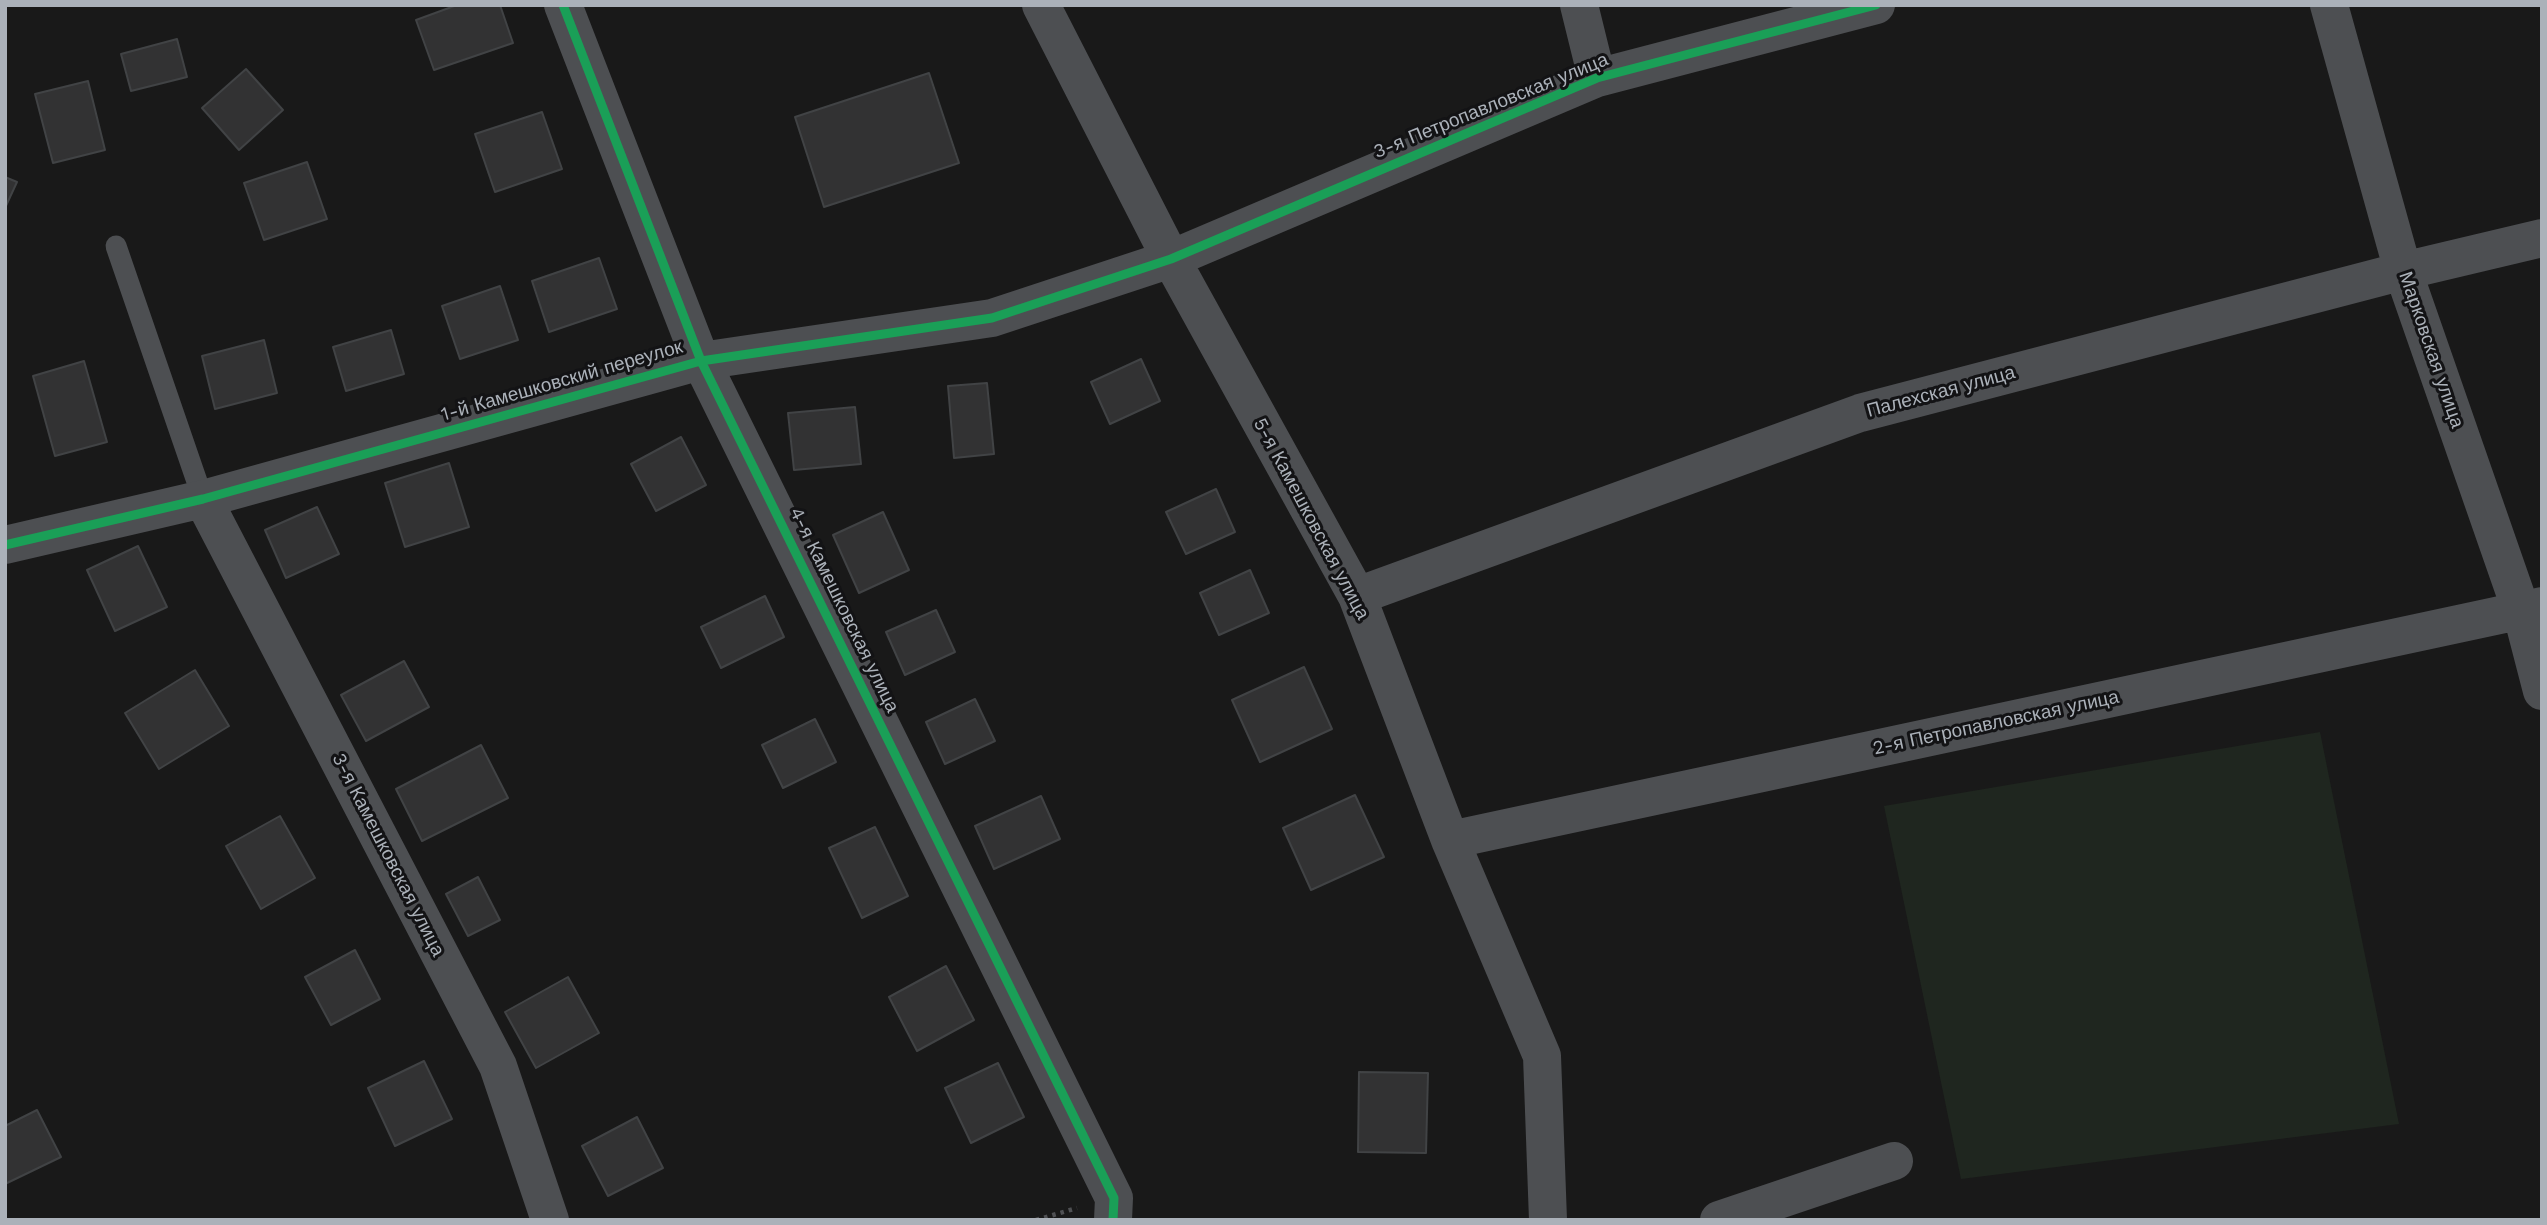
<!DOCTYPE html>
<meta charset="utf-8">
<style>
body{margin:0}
#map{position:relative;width:2547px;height:1225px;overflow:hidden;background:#191919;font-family:"Work Sans",sans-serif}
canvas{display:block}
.frame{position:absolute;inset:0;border:7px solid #abb1b9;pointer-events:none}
</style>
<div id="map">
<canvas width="2547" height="1225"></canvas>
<div class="frame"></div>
</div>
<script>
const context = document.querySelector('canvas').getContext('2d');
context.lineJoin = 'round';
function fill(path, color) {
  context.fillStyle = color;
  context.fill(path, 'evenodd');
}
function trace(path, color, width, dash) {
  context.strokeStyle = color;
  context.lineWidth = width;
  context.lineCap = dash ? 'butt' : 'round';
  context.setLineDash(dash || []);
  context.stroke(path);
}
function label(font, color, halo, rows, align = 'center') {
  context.font = font + ' "Work Sans",sans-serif';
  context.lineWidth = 6;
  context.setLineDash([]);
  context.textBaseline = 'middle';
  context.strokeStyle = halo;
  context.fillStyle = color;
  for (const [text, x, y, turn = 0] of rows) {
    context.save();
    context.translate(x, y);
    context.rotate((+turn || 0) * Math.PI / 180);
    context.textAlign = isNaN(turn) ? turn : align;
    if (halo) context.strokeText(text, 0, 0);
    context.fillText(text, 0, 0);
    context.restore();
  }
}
fill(new Path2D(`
 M2320,732L2399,1124L1961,1179L1884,806Z`), '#1f261f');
const building = new Path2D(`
 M457,5H500L513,43L434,70L416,20Z
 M177,39L187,77L131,91L121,54Z
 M246,69L283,110L239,150L202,108Z
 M929,73L959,163L824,207L795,117Z
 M88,81L105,150L53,163L35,94Z
 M542,112L562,169L495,192L475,134Z
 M307,162L327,219L264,240L244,183Z
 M5,177L17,182L5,208Z
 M599,258L617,309L549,332L532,281Z
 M500,286L518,340L460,359L442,306Z
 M391,330L404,374L346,391L333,347Z
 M264,340L277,393L215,409L202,356Z
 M1141,359L1160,401L1110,424L1091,382Z
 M84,361L107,442L55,456L33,376Z
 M987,383L994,454L954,458L948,386Z
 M855,407L861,464L794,470L788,413Z
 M681,437L706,485L656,511L631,464Z
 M449,463L469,527L405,547L385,483Z
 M1216,489L1235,532L1186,554L1166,512Z
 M317,507L339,554L286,578L265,530Z
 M883,512L909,570L859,593L833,535Z
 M138,546L167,607L115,631L87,570Z
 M1250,570L1269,613L1219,635L1200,593Z
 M765,596L784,637L721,668L701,627Z
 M936,610L955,652L905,675L886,632Z
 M404,661L429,707L366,741L341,695Z
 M1304,667L1332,729L1260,762L1232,700Z
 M195,670L229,726L159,769L125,713Z
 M975,699L995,741L945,764L926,722Z
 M815,719L836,762L783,788L762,745Z
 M481,745L508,798L422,841L396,789Z
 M1355,795L1384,857L1311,890L1283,828Z
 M1041,796L1060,839L994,869L975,826Z
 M280,816L315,878L261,909L226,846Z
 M875,827L908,896L862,918L829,848Z
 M478,877L500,920L468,936L446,894Z
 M355,950L380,999L331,1025L305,977Z
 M946,966L974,1020L917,1051L889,997Z
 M568,977L599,1033L536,1068L505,1012Z
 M424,1061L452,1119L395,1146L368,1088Z
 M998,1063L1024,1117L971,1143L945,1088Z
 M1359,1072L1428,1073L1426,1153L1358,1152Z
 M37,1110L61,1157L5,1184V1126Z
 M637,1117L663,1168L608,1196L582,1146Z`);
fill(building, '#323233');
trace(building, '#414345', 2);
trace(new Path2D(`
 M1036,1220L1077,1208`), '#4f5053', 4.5, [3.5, 5]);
trace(new Path2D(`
 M116,246L203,499`), '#4d4f52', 21);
trace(new Path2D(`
 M563,5L701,361L1114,1198L1113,1220
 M1041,5L1171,259L1357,596L1450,840L1542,1056L1548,1220
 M1579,5L1597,78
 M2329,5L2403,271L2521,610L2542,691
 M203,499L498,1066L550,1220
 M5,545L203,499L701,361L992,318L1171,259L1597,78L1876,5
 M1357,596L1860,413L2403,271L2542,238
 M1450,840L2542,606
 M1719,1220L1894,1161`), '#4d4f52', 38);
trace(new Path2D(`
 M563,5L701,361L1114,1198L1113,1220
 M5,545L203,499L701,361L992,318L1171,259L1597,78L1876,5`), '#1a9f57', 9);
label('19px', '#abb1b9', '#131315', [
 ["3-я Петропавловская улица",1491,106,-22],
 ["Марковская улица",2431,350,71],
 ["1-й Камешковский переулок",562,381,-16],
 ["Палехская улица",1941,392,-15],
 ["5-я Камешковская улица",1311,519,62],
 ["4-я Камешковская улица",844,610,64],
 ["2-я Петропавловская улица",1996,723,-12],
 ["3-я Камешковская улица",388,855,63]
]);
</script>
